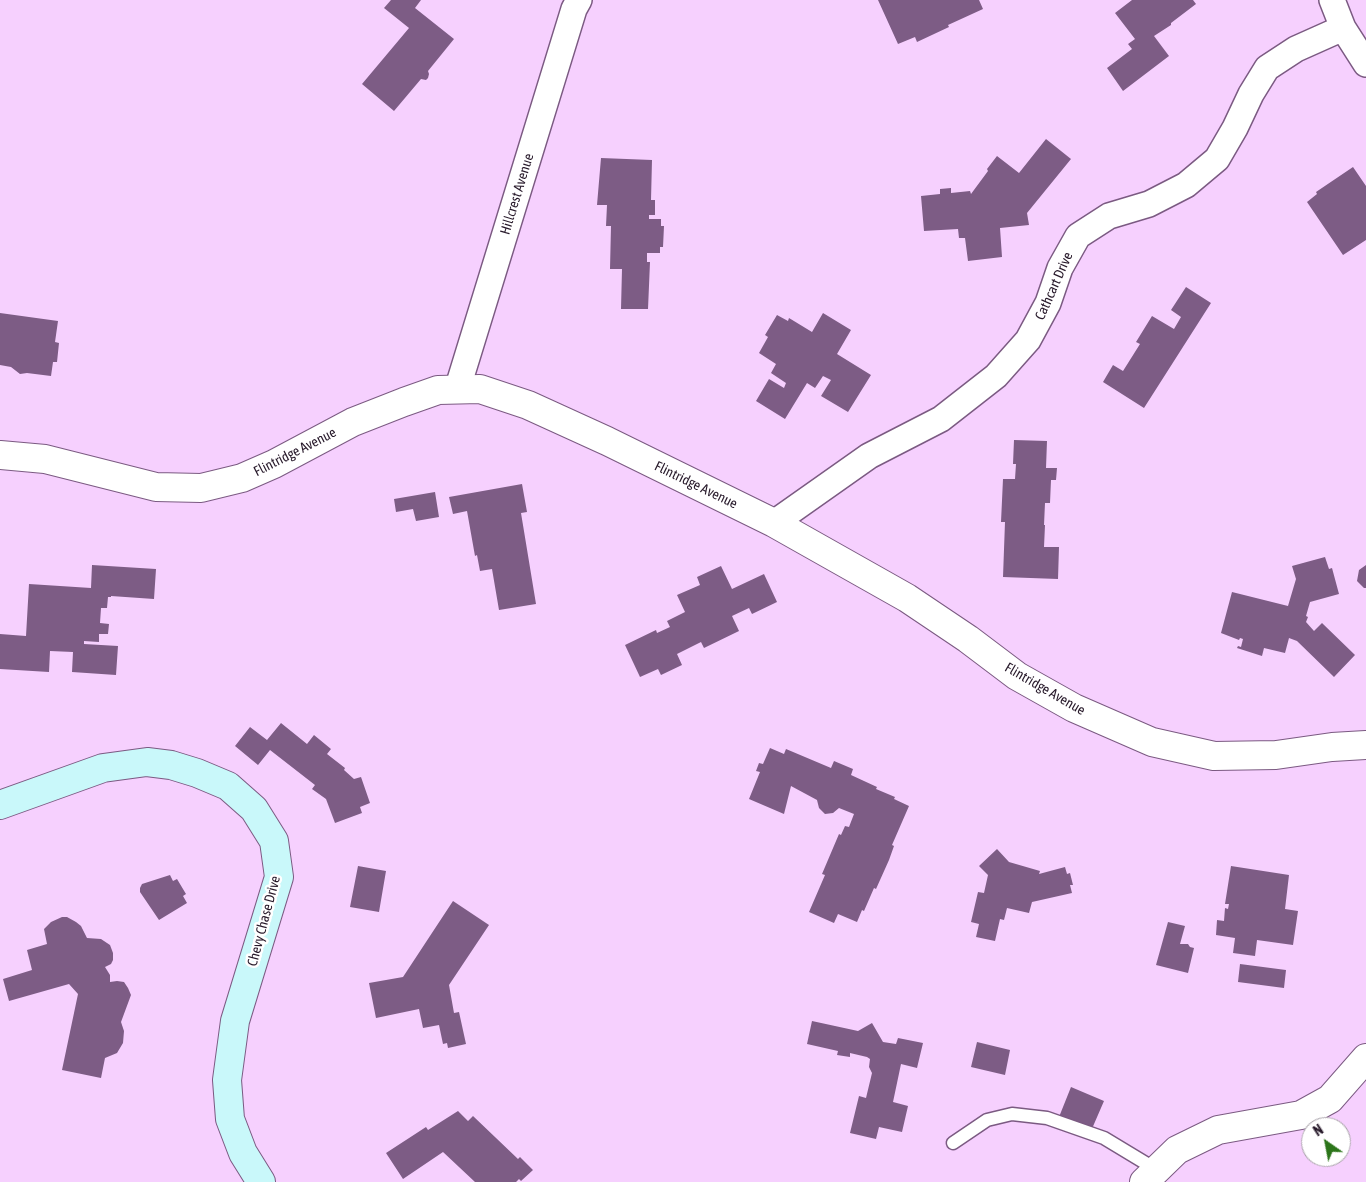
<!DOCTYPE html>
<style>
body{margin:0}
#map{position:relative;width:1366px;height:1182px;overflow:hidden;background:#f6d0fe;font-family:"Asap Condensed",sans-serif}
canvas{display:block}
.north{position:absolute;left:1301px;top:1117px;width:50px;height:50px;box-sizing:border-box;background:#fff;border:1px solid #a9a3aa;border-radius:50%;rotate:327deg;font-size:14px;font-weight:700;line-height:20px;text-align:center;color:#27192a}
.north::after{content:'';display:block;margin:auto;width:18px;height:22px;background:#2c751a;clip-path:polygon(50% 0,100% 100%,50% 72%,0 100%)}
</style>
<div id="map">
<canvas width="1366" height="1182"></canvas>
<div class="north">N</div>
</div>
<script>
const context = document.querySelector('canvas').getContext('2d');
context.lineJoin = 'round';
function fill(path, color) {
  context.fillStyle = color;
  context.fill(path, 'evenodd');
}
function trace(path, color, width, dash) {
  context.strokeStyle = color;
  context.lineWidth = width;
  context.lineCap = dash ? 'butt' : 'round';
  context.setLineDash(dash || []);
  context.stroke(path);
}
function label(font, color, halo, rows, align = 'center') {
  context.font = font + ' "Asap Condensed",sans-serif';
  context.lineWidth = 5;
  context.setLineDash([]);
  context.textBaseline = 'middle';
  context.strokeStyle = halo;
  context.fillStyle = color;
  for (const [text, x, y, turn = 0] of rows) {
    context.save();
    context.translate(x, y);
    context.rotate((+turn || 0) * Math.PI / 180);
    context.textAlign = isNaN(turn) ? turn : align;
    if (halo) context.strokeText(text, 0, 0);
    context.fillText(text, 0, 0);
    context.restore();
  }
}
fill(new Path2D(`
 M391,0H421L415,8L454,39L428,71L429,74L428,78L426,80L421,79L394,111L362,84L409,28L384,8Z
 M878,0H979L983,9L948,25L949,27L917,42L915,37L898,44Z
 M1132,0H1193L1196,4L1171,23V25L1154,36L1169,56L1123,91L1107,68L1132,49L1128,44L1135,39L1115,13Z
 M1046,139L1071,159L1027,213L1029,225L1000,228L1002,257L968,261L965,238H959L958,229L924,231L921,196L940,194V189L951,188V193L970,191L971,194L988,171L987,169L997,156L1019,173Z
 M601,158L652,160L651,200H655V215H649V219H661V226H664L663,247H660V253H647V262H650L648,309H621L622,269H610L611,226H606L607,205H597Z
 M1353,167L1366,186V240L1343,255L1307,202L1317,194L1316,192Z
 M1186,287L1211,303L1144,408L1103,382L1113,365L1123,371L1140,344L1136,342L1152,316L1174,329L1181,317L1171,310Z
 M0,313L58,321L55,342L59,343L57,362H53L51,376L27,373L20,374L11,367L0,365Z
 M823,313L851,330L837,354L871,375L848,412L821,396L831,380L823,376L815,388L807,383L785,419L756,401L769,379L784,388L786,383L771,373L776,364L759,353L768,337L765,335L777,315L788,321L789,318L812,332Z
 M1014,440L1047,441L1046,468H1057L1056,480H1051L1050,503H1045L1044,525H1045L1044,547H1059L1058,579L1003,577L1005,522H1001L1003,479H1015L1016,464H1013Z
 M522,484L527,512L521,513L536,604L499,610L492,569L480,571L477,555L475,556L467,511L453,514L449,497Z
 M435,492L439,517L416,521L413,509L396,512L394,499Z
 M1325,557L1329,569L1332,568L1339,594L1310,602L1306,616L1308,617L1306,622L1314,631L1322,623L1355,655L1334,677L1297,641L1289,638L1285,653L1264,648L1262,656L1237,648L1238,646L1241,647L1243,639L1240,638L1239,640L1221,633L1232,592L1288,606L1296,579L1292,566Z
 M92,565L156,569L154,599L111,596V597H108L107,608H101L100,623L109,624L108,634H99V642L84,641V644L118,646L116,675L72,672L73,652L50,651L49,672L0,669V634L26,636L29,584L91,588Z
 M1366,565V588H1364L1357,581L1359,570Z
 M721,566L732,589L764,574L777,602L752,614L749,608L732,616L739,631L704,648L701,642L677,654L682,665L661,675L658,669L640,677L625,645L656,630L657,633L670,627L667,621L685,612L677,595L700,585L697,577Z
 M281,723L307,744L314,735L331,749L327,754L345,768L344,770L354,779L361,777L370,803L360,807L362,813L335,823L326,799L312,789L315,785L270,750L258,765L235,746L250,727L267,740Z
 M770,748L784,754L786,749L831,768L834,761L853,769L851,775L877,787L876,789L895,797L894,799L909,806L892,845L894,846L889,860L876,889L874,888L864,911L862,910L857,922L838,914L834,923L809,912L825,875L822,874L839,834L841,835L845,826L849,827L854,814L839,808L833,813L825,814L819,808L817,800L791,786L784,814L749,799L760,772L756,771L759,763L763,764Z
 M997,849L1009,862L1040,871L1039,874L1065,867L1067,874L1070,873L1073,885H1070L1072,893L1032,902L1029,913L1007,908L1004,920L1000,919L995,941L976,937L979,924L971,922L978,892L984,893L988,875L979,866Z
 M358,866L386,871L379,912L350,907Z
 M1231,866L1289,875L1285,909L1298,911L1293,945L1257,940L1255,956L1233,953L1235,938L1216,935L1217,920L1224,921L1225,908L1228,909L1229,904H1225Z
 M170,875L173,881L177,879L186,894L183,896L187,903L159,920L140,892V888L142,884Z
 M453,901L489,925L449,985L454,1013L459,1012L466,1044L448,1048L447,1043L443,1044L439,1025L423,1028L419,1009L376,1018L369,983L403,977Z
 M62,917H67L76,922L81,926L87,938L101,939L110,945L113,953V960L111,964L105,967L110,975V982L117,981L124,982L128,988L131,995L121,1022L124,1031L123,1043L117,1053L105,1058L101,1078L62,1070L78,994L69,984L9,1001L3,979L32,970L27,950L47,944L44,929L51,922Z
 M1168,922L1185,926L1180,944H1188L1190,947L1194,948L1188,973L1156,965Z
 M1240,964L1286,970L1284,988L1238,982Z
 M812,1021L858,1031L872,1023L883,1042L896,1044L898,1038L923,1043L917,1068L901,1064L893,1102L908,1106L902,1132L879,1127L876,1139L850,1133L859,1096L866,1098L872,1073L869,1067L870,1059L867,1057L850,1053V1057L837,1055L838,1051L807,1044Z
 M977,1042L1010,1050L1005,1075L971,1067Z
 M1071,1087L1104,1101L1091,1131L1059,1117Z
 M458,1111L468,1121L473,1116L518,1159L520,1157L533,1170L521,1181L519,1179L516,1182H475L443,1152L403,1179L386,1153L426,1127L428,1130Z`), '#7d5c85');
const service = new Path2D(`
 M953,1143L987,1120L1012,1114L1047,1118L1104,1138L1157,1170`);
const minor = new Path2D(`
 M1332,0L1343,28L1366,64
 M457,390L574,9L579,0
 M774,523L869,456L941,419L996,376L1028,340L1048,303L1060,268L1078,236L1109,216L1149,204L1186,185L1217,159L1235,128L1251,94L1267,68L1296,49L1343,28`);
const tertiary = new Path2D(`
 M0,455L45,459L156,487L201,488L242,478L274,464L353,422L404,402L438,390L480,389L528,405L607,441L774,523L907,598L968,639L1017,676L1074,708L1152,742L1214,756L1276,755L1332,747L1366,745
 M1144,1182L1177,1150L1218,1130L1301,1115L1330,1099L1366,1058`);
const secondary = new Path2D(`
 M0,805L103,768L147,762L171,765L197,773L228,786L254,809L274,841L279,877L235,1021L227,1080L230,1119L243,1153L261,1182`);
trace(service, '#7b5a82', 15);
trace(minor, '#7b5a82', 28);
trace(tertiary, '#7b5a82', 30);
trace(secondary, '#7b5a82', 30);
trace(service, '#fff', 12);
trace(minor, '#fff', 25);
trace(tertiary, '#fff', 28);
trace(secondary, '#c9f8fa', 28);
label('14px', '#27192a', '#fff', [
 ["Hillcrest Avenue",517,194,-73],
 ["Cathcart Drive",1054,286,-66],
 ["Flintridge Avenue",295,452,-27],
 ["Flintridge Avenue",696,485,26],
 ["Flintridge Avenue",1045,689,30],
 ["Chevy Chase Drive",264,921,-75]
]);
</script>
